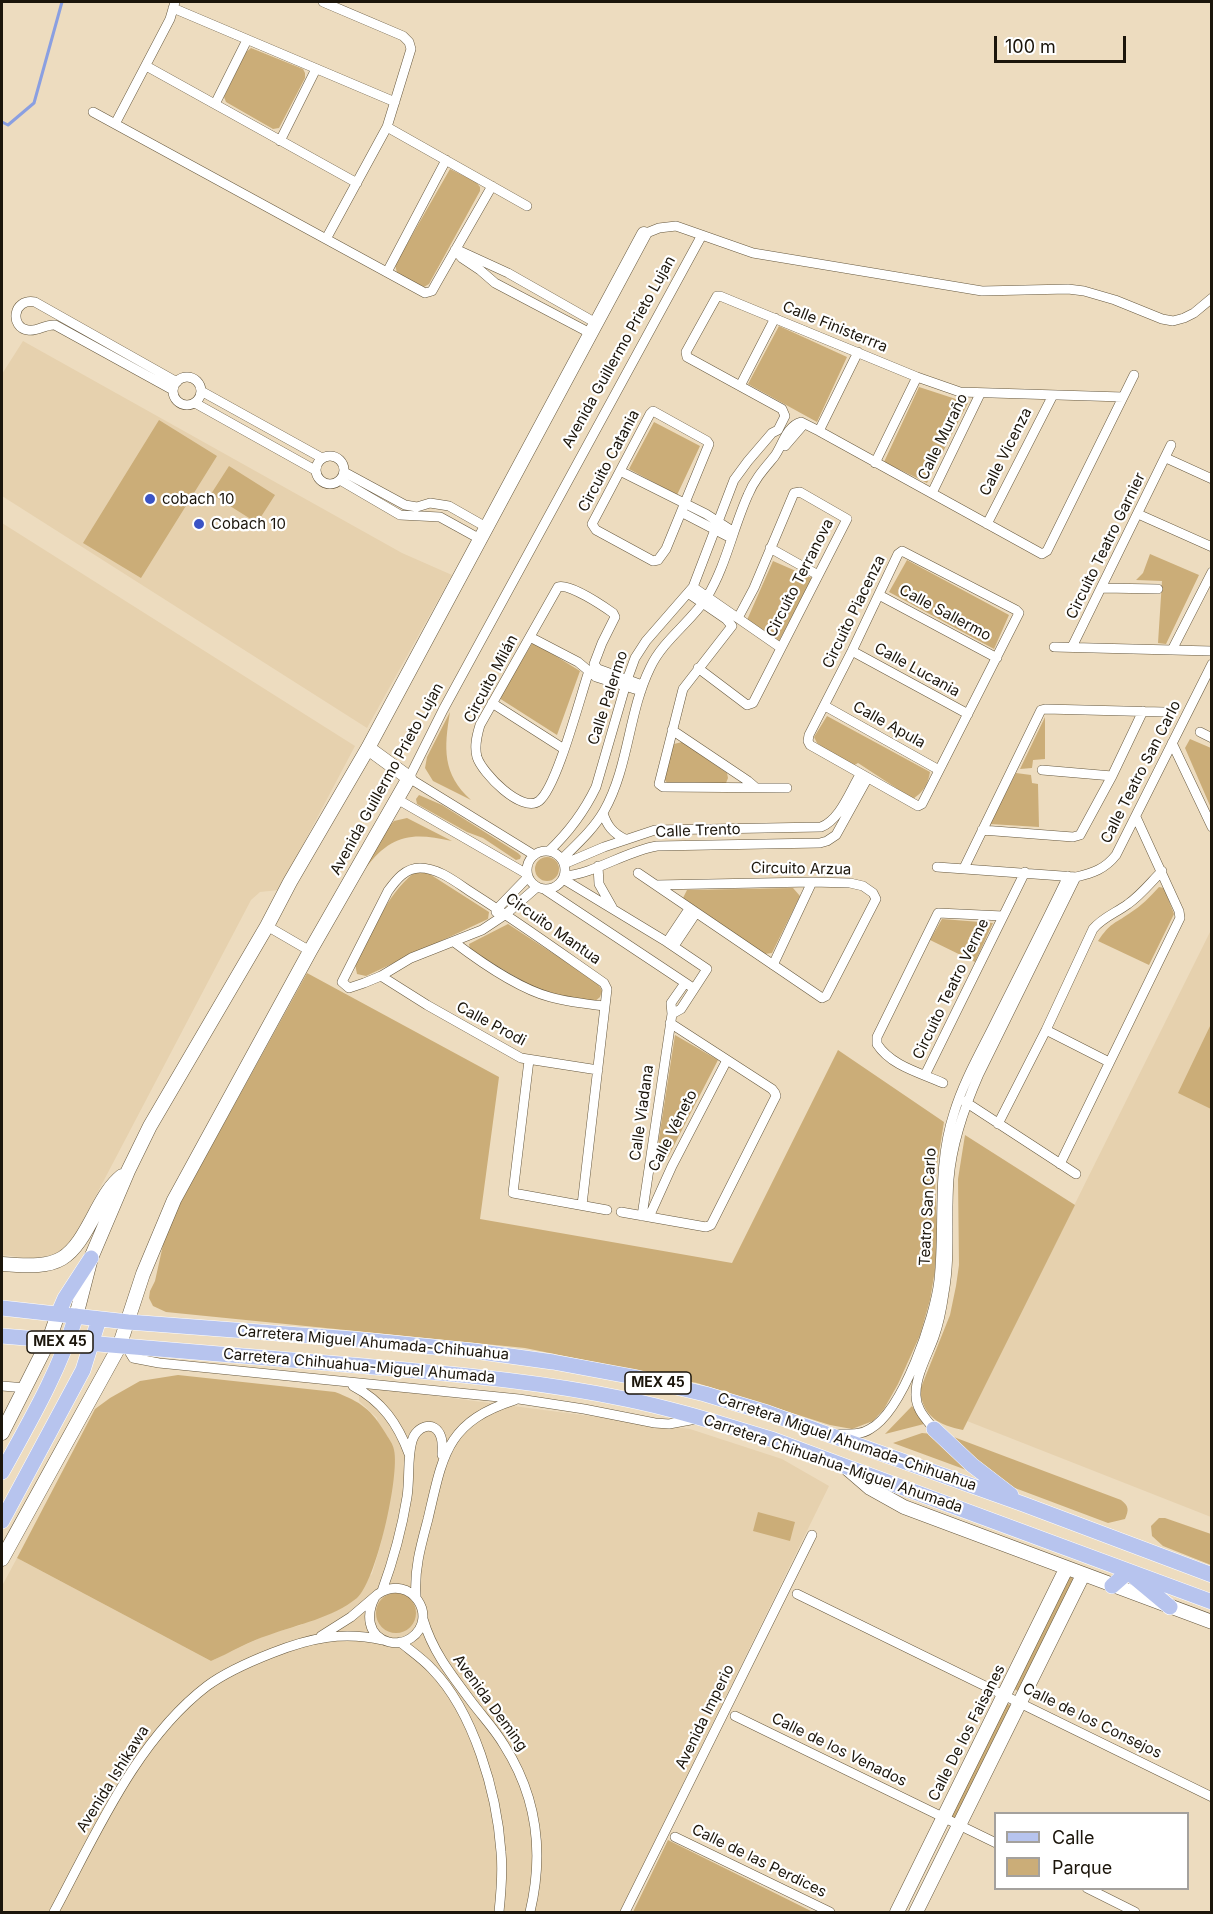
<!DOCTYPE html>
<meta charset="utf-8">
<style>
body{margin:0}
#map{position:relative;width:1213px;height:1914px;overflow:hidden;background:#eddcbf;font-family:Inter,sans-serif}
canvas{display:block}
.frame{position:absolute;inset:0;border:3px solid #1b150b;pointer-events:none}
.legend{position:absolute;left:994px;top:1812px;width:195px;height:78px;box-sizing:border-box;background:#fff;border:2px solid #a4a19d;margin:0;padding:8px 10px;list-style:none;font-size:18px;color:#1b150b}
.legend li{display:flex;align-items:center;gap:12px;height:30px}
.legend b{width:30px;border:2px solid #a4a19d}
.scale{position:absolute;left:994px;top:36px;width:132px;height:27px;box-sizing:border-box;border:3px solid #1b150b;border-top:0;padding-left:8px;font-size:18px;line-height:21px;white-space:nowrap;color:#1b150b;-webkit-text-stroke:4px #fff;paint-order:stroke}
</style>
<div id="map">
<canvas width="1213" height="1914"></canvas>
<div class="frame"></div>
<ul class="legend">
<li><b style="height:8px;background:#b7c4ee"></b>Calle</li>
<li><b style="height:16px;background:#cbad78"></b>Parque</li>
</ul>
<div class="scale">100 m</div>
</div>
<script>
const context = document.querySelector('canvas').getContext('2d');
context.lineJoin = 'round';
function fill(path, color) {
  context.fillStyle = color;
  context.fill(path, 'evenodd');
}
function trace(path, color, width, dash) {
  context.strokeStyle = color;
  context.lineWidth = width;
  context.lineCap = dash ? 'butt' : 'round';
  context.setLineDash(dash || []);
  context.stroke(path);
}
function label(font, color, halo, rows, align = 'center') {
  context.font = font + ' Inter,sans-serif';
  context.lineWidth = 4.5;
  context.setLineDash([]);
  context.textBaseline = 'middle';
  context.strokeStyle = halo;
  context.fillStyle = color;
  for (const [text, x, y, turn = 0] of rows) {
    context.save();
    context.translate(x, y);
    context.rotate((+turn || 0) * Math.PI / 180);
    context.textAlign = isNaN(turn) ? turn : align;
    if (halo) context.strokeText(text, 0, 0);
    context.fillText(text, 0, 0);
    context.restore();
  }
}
fill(new Path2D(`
 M23,341L402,553L452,575L367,728L2,496V374Z
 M2,523L355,746L279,890L260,892L251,900L71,1243L61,1252L48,1256L31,1258L2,1255Z
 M1211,930V1517L967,1421Z
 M359,1386L690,1429L782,1459L829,1486L620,1912H2V1586L17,1558L211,1661L266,1635L301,1625L372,1574L381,1543L387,1510L377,1418L359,1401Z`), '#e6d1ae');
fill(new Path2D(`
 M251,48L303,69L305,73V78L279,128L273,129L226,102L224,97L246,52Z
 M450,169L476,182L480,187V191L429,284L424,287L397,273L395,265Z
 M779,326L847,357L817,422L748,384Z
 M919,387L968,403L927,483L884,462Z
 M159,420L217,456L141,578L83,543Z
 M654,422L700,446L677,495L629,469Z
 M229,466L275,495L257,523L211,494Z
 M1150,554L1199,575L1166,644L1158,643L1162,581L1136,580L1143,573Z
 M907,560L1009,615L994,649L889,592Z
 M773,561L812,578L779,641L747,620Z
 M533,642L580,671L557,735L499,698Z
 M450,712C444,748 442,774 471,800L433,781L425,768L427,757Z
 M827,716L930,772C928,785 923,792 913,799L858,763L851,767L817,743L814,737Z
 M1045,717V759L1033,760L1032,768L1020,769Z
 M1190,739L1211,748V808L1185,748Z
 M682,742L727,773L728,778L726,783L668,784L664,779L674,744Z
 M1016,773L1031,775L1032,783L1038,784L1039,827L990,824Z
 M419,795L442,805L518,853L521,856L520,859L516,860L483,838L467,832L417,804L416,799Z
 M407,818L452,841C412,832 391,834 365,869L381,834L394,821Z
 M535 869a12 12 0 1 1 24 0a12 12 0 1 1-24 0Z
 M414,873H428L489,912L488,919L366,976L357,974L355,964C372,934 386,895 414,873Z
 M1159,887L1164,888L1174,914L1149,965L1098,941C1111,922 1113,925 1130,913C1141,906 1150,897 1159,887Z
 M793,888L800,896L772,953L765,954L683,898L687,890Z
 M942,919L993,923L975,962L930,940Z
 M508,924L592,979L599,985L602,991L600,997L594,1002L540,991L470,950L469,944Z
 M307,973L499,1077L480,1219L732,1263L838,1050L944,1122L935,1177L937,1238L935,1270L930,1300L920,1335L898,1384L884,1409L873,1421L852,1429L830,1425L697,1383L525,1348L166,1312L153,1306L149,1298L150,1291L155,1281L167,1227Z
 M1211,1024V1109L1178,1093Z
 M675,1035L718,1060L668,1157L662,1158L657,1151Z
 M965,1135L1075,1205L963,1430C939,1425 923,1417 920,1390L950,1315L956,1286L959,1265L958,1179Z
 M178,1375L335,1392C361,1402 371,1409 386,1434C389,1439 393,1444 394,1450C400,1475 376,1582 357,1598C332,1618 299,1624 269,1635C249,1641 230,1653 211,1661L17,1558L95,1409L110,1398L140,1381Z
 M912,1406L924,1424L885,1434Z
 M922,1433L933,1434L980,1475L893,1443Z
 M951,1436L1121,1500C1129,1506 1129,1510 1125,1519L1108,1523L1007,1485L989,1472Z
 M758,1512L795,1522L790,1541L753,1531Z
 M1159,1518H1165L1211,1534V1565L1163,1546L1152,1536L1151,1526Z
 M1069,1576L1075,1579L1020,1692L1014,1689Z
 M376 1613a20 20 0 1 1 40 0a20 20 0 1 1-40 0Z
 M1006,1703L1012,1706L957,1819L951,1816Z
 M668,1840L813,1912H633Z`), '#cbad78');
trace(new Path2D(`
 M2,122L8,125L34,103L62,2`), '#8a9fe1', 3);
const street = new Path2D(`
 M323,2L403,36L409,42L411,49L387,127L326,239
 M173,8L395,102
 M148,67L357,183
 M215,104L247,40
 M93,112L425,293L432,291L437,282L492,186
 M115,124L170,19L175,2
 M387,127L527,206
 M280,141L316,69
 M644,234L659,228L676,226L753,253L982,291L1068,289L1084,291L1115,300L1162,319L1173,321L1184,318L1194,313L1212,298
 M455,250L462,258L480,270L495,283L590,333
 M460,251L508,273L596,323
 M387,272L446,160
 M173 391a14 14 0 1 1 28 0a14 14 0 1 1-28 0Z
 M740,386L775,318
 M173,390L55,325C45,324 37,332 28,330C10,328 12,298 35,302L177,382
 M201,391L322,458
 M195,403L315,470
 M653,411L707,441L709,444L666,549L658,560L653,561L596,530L592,524L650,414Z
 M819,431L858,352
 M785,446L804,424
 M316 470a14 14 0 1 1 28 0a14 14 0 1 1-28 0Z
 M1166,458L1212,479
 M875,463L917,377
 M620,471L706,514L734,532
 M344,472L405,505L417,507L430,503L449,506L486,527
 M340,480L400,515L440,517L480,539
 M932,493L980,394
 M681,512L731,538
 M1138,514L1212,547
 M987,524L1053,395
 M770,548L818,575
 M902,551L1016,610L1019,613L922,804L918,806L810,745L808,741L809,735L852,651L898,554Z
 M693,587L781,648
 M1103,588L1158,589
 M688,593L726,619L732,626L683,689L659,784L663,787L787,788
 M879,595L997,658
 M530,637L578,662L596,677L641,691
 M1054,647L1212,651
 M1072,647L1171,445
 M1172,650L1212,572
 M852,651L968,714
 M698,668L747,705L753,703L847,519L800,492L794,493L754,588L738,618
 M589,671C580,697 557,787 539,801C522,814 482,773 477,757C474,746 477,735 480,725L558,587C569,583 603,606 613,613L615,617L602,643L594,664L598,669L642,685
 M492,703L564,749
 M825,706L939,770
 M672,730L748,781L755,787
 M1200,732L1212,738
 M1172,743L1212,827
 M1042,770L1112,776
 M397,799L527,874
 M603,813C607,826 613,833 625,839
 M982,830L1073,837L1080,835L1112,776L1143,711
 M527 870a19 19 0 1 1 38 0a19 19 0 1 1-38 0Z
 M549,851C569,832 584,812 596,787L627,680L635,658L646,641L693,587L734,480L748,461L772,433L778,430L785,416L782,409L687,357L686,352L717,296H720L917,377L960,392L1123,397
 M534,855L409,778L443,710L702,235
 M562,859C577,844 593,830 604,811C629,767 628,713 650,668C663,640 691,622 707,597C726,566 733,528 748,495C754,480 764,469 774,457C782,447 786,426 801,422L819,431L1042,554L1047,551L1134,375
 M564,864L604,847L655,830L821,827C840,820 850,791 860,775
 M598,866L599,884L612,907
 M937,867L1076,877C1093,873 1105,869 1116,855L1212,664
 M964,868L1041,710L1045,709L1164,712
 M638,873L822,998L826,996L876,899L873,893L863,886L850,883L812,882L656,885
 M564,876C594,874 626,851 657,846L820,843L827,841L836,835L867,779
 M563,879L667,942L707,969L681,1009L672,1014
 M537,887L506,914L482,930L411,958L381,976L364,983L349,988L342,982L388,891C396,880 405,868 420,868C440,868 458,884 474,894C518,922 561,953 604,983L607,989L582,1205
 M544,889L690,986
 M496,912L497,909L528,877
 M267,926L310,951
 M454,942C479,961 520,989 550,997C568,1002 586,1004 605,1006
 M667,942L689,909
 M674,946L696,913
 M773,965L812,882
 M381,976L427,1005L521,1058L598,1070
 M1046,1030L1109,1062
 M529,1060L513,1193L607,1210
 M925,1075L1025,872
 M943,1083C921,1073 891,1066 877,1044V1037L938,913L1003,916
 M964,1101L1076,1174
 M998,1124L1046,1030L1093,929C1103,917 1116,913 1128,904C1141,895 1151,882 1162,871
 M1060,1164L1180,918L1179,911L1136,817
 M621,1212L706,1227L711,1225L776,1096L775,1093L772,1089L670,1023
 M642,1216L672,1014L671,1003L685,983
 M649,1217L672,1166L727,1060
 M129,1347L130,1353L133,1358L159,1363L519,1399L584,1409L655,1423L669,1424L696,1419
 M2,1386L26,1388
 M353,1386C382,1401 398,1424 409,1454
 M934,1429C925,1418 915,1408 916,1393C916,1375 928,1354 934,1337C939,1323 942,1307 944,1293C951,1255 946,1217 949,1179C952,1142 964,1108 979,1074L1076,877
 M839,1434C850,1434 861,1435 870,1429C903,1411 935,1317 939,1280C945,1224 936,1168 954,1113C964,1080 982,1050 997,1019C1021,971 1045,924 1068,876
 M382,1591C393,1561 402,1528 407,1497C410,1478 407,1459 412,1441C416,1426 435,1419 441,1437C443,1443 442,1450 442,1455
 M797,1594L1212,1797
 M416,1596C414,1569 421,1545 428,1519C443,1455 446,1422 515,1400
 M423,1619C433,1653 453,1677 474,1705C484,1718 496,1731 504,1745C538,1798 544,1853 530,1912
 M321,1636L351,1617L378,1594C411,1572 440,1618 411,1638C405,1642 397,1644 389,1642C367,1636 366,1614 375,1597
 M400,1642C411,1651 423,1659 432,1669C474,1712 497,1793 501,1852C503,1872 501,1893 499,1912
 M735,1716L996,1843
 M675,1837L830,1912
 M1087,1888L1135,1912
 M54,1912C95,1836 136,1740 207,1686C226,1672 249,1662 272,1653C310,1638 342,1631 383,1640
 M625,1912L812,1535`);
const secondary = new Path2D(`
 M2,1264C62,1269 70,1262 97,1210C104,1197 111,1185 122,1176
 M76,1316L91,1258L128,1171L150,1126L267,926L290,882L368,748L644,234
 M2,1433L49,1340L58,1314
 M848,1469L870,1488L904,1507L1212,1622
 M2,1559L119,1347L143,1274L174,1200L310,951L409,778L368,748
 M897,1912L1066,1569
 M916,1912L1083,1575`);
const primary = new Path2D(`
 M2,1308L128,1322L353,1339L474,1351L553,1362L634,1377L705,1394L768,1413L1023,1504L1212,1575
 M58,1314L65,1298L91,1258
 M2,1336C122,1347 243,1355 364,1366C451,1374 539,1381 625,1399C675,1409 724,1425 774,1440L1212,1602
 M934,1429L972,1465L1011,1495
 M2,1472C30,1421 59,1372 76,1316
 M2,1521L83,1370L99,1319
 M1112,1586L1128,1572L1170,1607`);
trace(street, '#66583e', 10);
trace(secondary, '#66583e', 15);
trace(primary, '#fff', 16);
trace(street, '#fff', 9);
trace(secondary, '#fff', 14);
trace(primary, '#b7c4ee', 15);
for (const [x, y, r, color] of [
 [150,499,6,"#3b53c5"],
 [199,524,6,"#3b53c5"]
]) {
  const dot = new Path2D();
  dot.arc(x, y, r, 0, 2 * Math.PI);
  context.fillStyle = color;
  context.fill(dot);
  trace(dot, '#fff', 2);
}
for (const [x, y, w] of [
 [60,1342,66],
 [658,1383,66]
]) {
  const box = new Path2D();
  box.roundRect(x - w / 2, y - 11, w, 22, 4.5);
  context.fillStyle = '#fff';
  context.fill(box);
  trace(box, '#1b150b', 1.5);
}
label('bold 14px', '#1b150b', null, [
 ["MEX 45",60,1342],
 ["MEX 45",658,1383]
]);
label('15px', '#1b150b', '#fff', [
 ["Calle Finisterrra",835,327,22],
 ["Avenida Guillermo Prieto Lujan",619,352,-61],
 ["Calle Muraño",943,437,-64],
 ["Calle Vicenza",1006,452,-63],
 ["Circuito Catania",609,461,-62],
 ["Circuito Teatro Garnier",1106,546,-64],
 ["Circuito Terranova",800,578,-63],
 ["Circuito Piacenza",854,612,-64],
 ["Calle Sallermo",945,613,28],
 ["Calle Lucania",917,670,29],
 ["Circuito Milán",491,679,-62],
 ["Calle Palermo",608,698,-72],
 ["Calle Apula",889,725,29],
 ["Calle Teatro San Carlo",1141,772,-63],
 ["Avenida Guillermo Prieto Lujan",387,779,-61],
 ["Calle Trento",698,831,-2],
 ["Circuito Arzua",801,869,1],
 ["Circuito Mantua",553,929,35],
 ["Circuito Teatro Verme",951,989,-64],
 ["Calle Prodi",491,1024,28],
 ["Calle Viadana",642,1113,-82],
 ["Calle Véneto",673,1131,-63],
 ["Teatro San Carlo",928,1207,-87],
 ["Carretera Miguel Ahumada-Chihuahua",373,1343,5],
 ["Carretera Chihuahua-Miguel Ahumada",359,1366,5],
 ["Carretera Miguel Ahumada-Chihuahua",847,1442,19],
 ["Carretera Chihuahua-Miguel Ahumada",833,1464,19],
 ["Avenida Deming",490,1703,54],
 ["Avenida Imperio",705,1717,-64],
 ["Calle de los Consejos",1092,1721,26],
 ["Calle De los Faisanes",967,1733,-63],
 ["Calle de los Venados",839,1750,26],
 ["Avenida Ishikawa",113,1779,-58],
 ["Calle de las Perdices",759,1861,26]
]);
label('15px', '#1b150b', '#fff', [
 ["cobach 10",162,499],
 ["Cobach 10",211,524]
], 'left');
</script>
